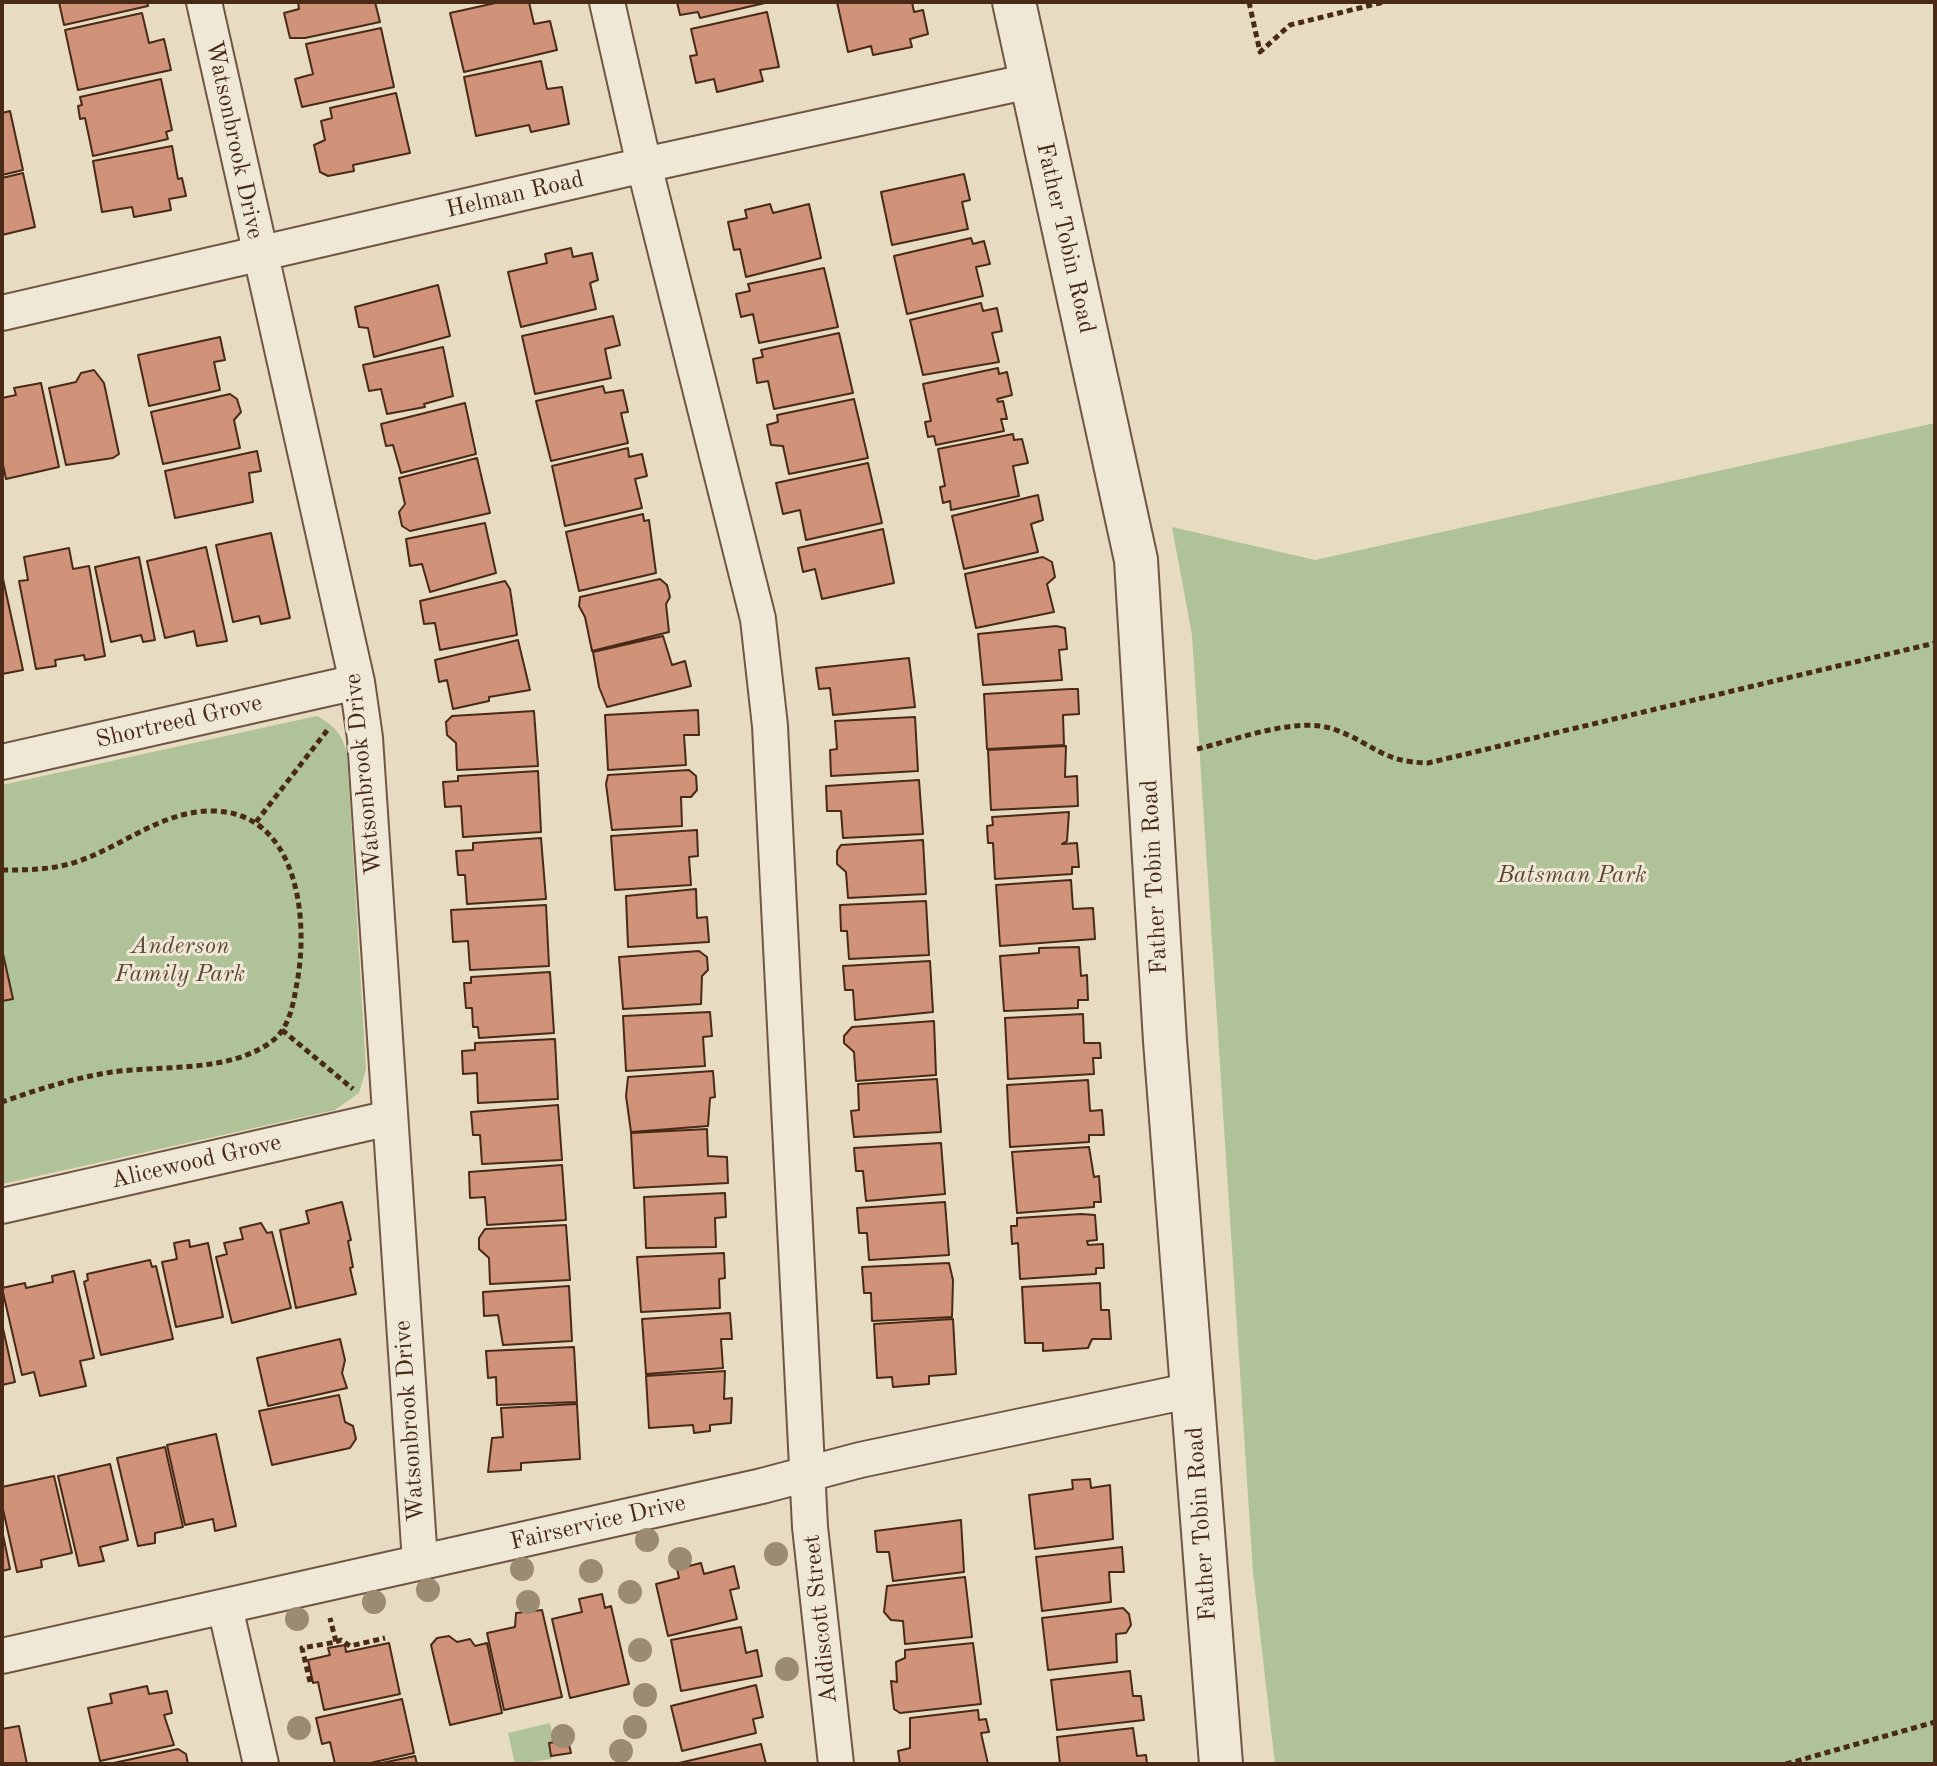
<!DOCTYPE html>
<style>
body{margin:0}
#map{position:relative;width:1937px;height:1766px;overflow:hidden;background:#e7dcc2;font-family:"Old Standard TT",serif}
canvas{display:block}
.frame{position:absolute;inset:0;border:4px solid #482a17;pointer-events:none}
</style>
<div id="map">
<canvas width="1937" height="1766"></canvas>
<div class="frame"></div>
</div>
<script>
const context = document.querySelector('canvas').getContext('2d');
context.lineJoin = 'round';
function fill(path, color) {
  context.fillStyle = color;
  context.fill(path, 'evenodd');
}
function trace(path, color, width, dash) {
  context.strokeStyle = color;
  context.lineWidth = width;
  context.lineCap = dash ? 'butt' : 'round';
  context.setLineDash(dash || []);
  context.stroke(path);
}
function label(font, color, halo, rows, align = 'center') {
  context.font = font + ' "Old Standard TT",serif';
  context.lineWidth = 6;
  context.setLineDash([]);
  context.textBaseline = 'middle';
  context.strokeStyle = halo;
  context.fillStyle = color;
  for (const [text, x, y, turn = 0] of rows) {
    context.save();
    context.translate(x, y);
    context.rotate((+turn || 0) * Math.PI / 180);
    context.textAlign = isNaN(turn) ? turn : align;
    if (halo) context.strokeText(text, 0, 0);
    context.fillText(text, 0, 0);
    context.restore();
  }
}
fill(new Path2D(`
 M1935,423V1764H1275L1253,1572L1192,635L1172,527L1315,560Z
 M317,716C335,726 342,734 347,754L366,1069L359,1093L335,1110L2,1184V785Z
 M550,1723L554,1743L549,1744L552,1759L515,1764L508,1733Z`), '#afc298');
const building = new Path2D(`
 M59,2H147L148,6L64,25Z
 M298,2H375L380,22L305,38H290L284,13L299,9Z
 M500,2H529L534,24L550,21L557,50L464,72L450,13Z
 M677,2H764L765,3L700,18L698,12L680,15Z
 M837,2H912L914,12L923,10L928,34L910,39L912,47L873,55L871,46L848,52Z
 M767,12L779,67L760,70L763,81L717,92L714,79L696,83L690,56L697,55L691,29Z
 M142,13L149,43L164,39L171,70L78,90L65,30Z
 M381,28L394,87L302,107L295,79L313,74L306,44Z
 M541,61L547,89L562,87L569,124L531,132L529,125L476,136L464,77Z
 M161,79L172,130L166,132L168,139L93,156L85,118L80,119L78,106L82,105L80,97Z
 M396,93L410,153L353,165L354,171L328,176L320,172L314,145L325,140L321,121L332,118L330,108Z
 M10,111L23,170L2,175V113Z
 M172,146L178,179L182,178L186,196L169,199L171,210L134,217L132,207L102,212L93,161Z
 M23,173L35,227L2,235V178Z
 M964,174L970,200L962,202L968,229L892,245L881,192Z
 M770,204L773,213L809,204L821,258L746,277L740,249L734,250L728,222L747,218L745,210Z
 M971,238L973,244L984,241L990,264L976,267L983,296L907,314L894,256Z
 M571,248L573,257L592,253L598,280L590,283L596,309L521,327L508,272L547,263L545,254Z
 M824,268L838,327L759,343L753,314L741,317L736,294L750,291L748,284Z
 M438,285L450,336L374,357L368,328L359,327L355,307Z
 M981,303L983,311L997,308L1002,331L992,333L999,362L923,375L910,320Z
 M613,316L620,345L605,349L611,378L535,394L522,336Z
 M839,333L853,393L774,409L768,381L757,383L753,359L763,357L761,350Z
 M220,337L225,360L214,362L220,390L149,406L138,355Z
 M443,347L453,396L424,404L425,407L387,414L381,389L369,391L363,365Z
 M998,368L999,374L1007,372L1012,395L997,399L998,402L1003,401L1007,419H1001L1004,431L936,445L934,436L928,437L925,422L931,421L923,384Z
 M94,370L104,383L119,454L113,458L66,465L49,388L76,382L81,373Z
 M41,383L59,467L6,479L2,460V398L16,395L14,388Z
 M603,386L605,393L623,390L628,412L621,413L628,443L551,461L536,401Z
 M230,394L237,399L241,412L234,420L240,448L163,464L151,412Z
 M854,399L868,458L789,474L783,446L771,445L767,425L778,422L777,415Z
 M465,403L476,454L401,473L393,445L386,446L381,424Z
 M1013,434L1014,440L1022,439L1028,463L1013,466L1019,496L951,510L950,501L943,503L940,487L945,486L938,449Z
 M628,448L629,457L642,454L647,476L635,479L642,508L565,526L552,466Z
 M257,451L261,471L249,473L253,502L175,518L165,471Z
 M477,458L490,513L410,531L402,526L399,512L405,504L399,478Z
 M868,463L882,523L806,540L800,510L783,514L776,483Z
 M1038,495L1043,520L1031,524L1038,552L964,569L952,516Z
 M643,514L644,521L649,520L656,573L579,591L566,532Z
 M485,523L496,573L430,592L422,564L410,566L406,539Z
 M883,529L894,583L822,599L815,569L803,572L798,548Z
 M271,533L290,618L261,624L259,616L233,622L216,545Z
 M206,547L227,641L197,646L194,631L165,638L147,561Z
 M69,548L73,569L89,566L105,656L85,660L84,655L55,660L56,666L36,669L19,581L28,580L24,557Z
 M139,557L155,640L143,642L141,635L111,642L95,567Z
 M1043,557L1052,562L1055,577L1047,584L1054,612L976,628L965,574Z
 M3,579L23,670L2,674V579Z
 M660,579L667,585L670,597L666,604L669,632L592,651L585,617L579,606L580,597Z
 M505,581L510,589L517,635L440,650L435,623L424,624L420,601Z
 M1056,626L1065,628L1067,649L1059,650L1062,680L983,685L978,634Z
 M663,636L672,665L685,661L691,686L607,707L599,687L593,652Z
 M518,640L530,690L489,697V701L453,709L447,680L439,682L435,660Z
 M909,658L915,707L833,715L830,688L819,689L816,668Z
 M1070,689H1078L1079,714L1063,715L1064,745L987,749L984,694Z
 M698,710L699,735H684L686,765L608,770L605,715Z
 M534,711L538,766L457,770L456,743L447,735L446,722L452,716Z
 M915,717L918,771L831,776L830,750L837,749L835,721Z
 M1066,746L1065,777L1077,776L1078,806L991,810L988,750Z
 M689,770L696,776L697,790L691,797H681L682,826L612,830L606,784L608,775Z
 M538,771L541,832L463,837L461,806L445,807L443,782L458,781V776Z
 M919,780L923,834L843,838L841,811H827L826,786Z
 M1069,812L1067,841L1062,844L1077,843L1079,867H1072V874L995,879L993,843H988L987,826L993,825L992,817Z
 M697,830L698,856L689,857L691,885L615,890L611,836Z
 M541,838L546,899L467,904L465,875H458L456,851L473,850V843Z
 M923,840L926,894L848,898L846,872L837,864V851L841,845Z
 M1071,880L1073,909L1093,908L1095,939L1000,946L996,885Z
 M696,889L697,918L707,917L709,942L628,947L626,896Z
 M926,901L929,955L849,959L847,931H841L840,905Z
 M546,905L549,966L470,970L468,941L453,942L451,910Z
 M1079,947L1081,976L1087,975L1088,1000H1078V1008L1004,1011L1000,956L1039,953V948Z
 M2,949L13,999L2,1001Z
 M699,951L707,957L708,970L702,976L701,1004L623,1009L619,957Z
 M930,961L933,1012L855,1020L853,990H845L843,966Z
 M550,972L554,1033L479,1038L478,1027H473L472,1008H466L464,983H471V977Z
 M710,1012L712,1036L703,1037L705,1066L626,1071L623,1016Z
 M1083,1014L1084,1043H1100L1101,1058H1093L1094,1074L1008,1079L1005,1018Z
 M934,1021L936,1075L856,1081L854,1052L844,1043V1036L852,1027Z
 M555,1039L558,1099L478,1103L477,1073L463,1074L462,1051L475,1050V1043Z
 M713,1071L715,1097L710,1098L708,1126L631,1132L626,1096L628,1077Z
 M937,1079L941,1132L854,1137L851,1111L859,1110L858,1084Z
 M1088,1080L1090,1111L1102,1110L1104,1135H1089V1142L1010,1147L1007,1085Z
 M558,1105L562,1160L482,1164L480,1135H473L471,1112Z
 M707,1129L708,1156L727,1157L728,1183L634,1188L631,1133Z
 M941,1143L945,1194L866,1201L863,1171H856L854,1148Z
 M1089,1147L1094,1177L1099,1176L1101,1202H1094V1207L1017,1213L1012,1152Z
 M562,1165L566,1220L487,1225L485,1197L470,1198L469,1172Z
 M725,1193L726,1217L715,1218L716,1247L646,1248L644,1197Z
 M342,1202L351,1240L348,1241L353,1267L350,1268L356,1294L296,1308L280,1230L309,1223L306,1211Z
 M945,1202L949,1255L869,1260L867,1233H859L857,1208Z
 M1081,1214L1095,1215L1097,1240L1087,1241L1088,1245L1103,1244L1104,1268H1096V1274L1020,1279L1018,1243L1012,1244L1011,1226H1017V1218Z
 M261,1223L267,1233L272,1232L291,1308L232,1323L216,1257L227,1254L224,1243L243,1239L240,1228Z
 M566,1225L570,1280L490,1284L489,1258L479,1249V1238L485,1229Z
 M189,1240L190,1247L208,1243L223,1317L176,1327L162,1262L177,1259L174,1243Z
 M724,1253L725,1278L719,1279L720,1308L641,1312L637,1257Z
 M150,1260L152,1267L156,1266L173,1339L101,1355L84,1282L88,1280L87,1274Z
 M949,1263L953,1280L952,1317L872,1321L871,1293H864L862,1267Z
 M74,1271L94,1358L80,1361L86,1386L40,1396L34,1372L22,1375L2,1288L25,1283L26,1288L53,1282L52,1276Z
 M1100,1283L1101,1310H1109L1111,1339H1092L1088,1348L1043,1351V1343H1025L1022,1287Z
 M569,1286L572,1341L503,1345L498,1315L484,1316L483,1292Z
 M730,1313L732,1339H721L723,1368L646,1374L642,1319Z
 M953,1319L956,1374L929,1376V1384L893,1387L892,1377L877,1378L874,1324Z
 M2,1324L15,1382L2,1385Z
 M340,1339L345,1360L342,1373L347,1388L268,1406L257,1358Z
 M574,1347L577,1402L497,1405L496,1377L488,1378L486,1351Z
 M725,1371L724,1399L732,1398L731,1423L710,1425V1431L694,1433L693,1425L649,1428L646,1376Z
 M339,1395L345,1422L353,1426L356,1439L350,1448L272,1465L259,1411Z
 M577,1404L580,1459L521,1463V1470L488,1472L492,1438L503,1437L501,1408Z
 M216,1434L236,1526L215,1531L213,1519L185,1525L167,1445Z
 M165,1447L183,1527L155,1533V1543L138,1546L117,1458Z
 M110,1464L128,1540L100,1547L104,1561L79,1566L58,1476Z
 M54,1476L72,1553L41,1560L42,1567L17,1572L2,1505V1487Z
 M1090,1479L1091,1488L1110,1485L1113,1539L1035,1549L1029,1495L1073,1489L1072,1480Z
 M961,1520L964,1572L893,1581L889,1552H877L875,1531Z
 M2,1530L10,1569L2,1571Z
 M1122,1547L1124,1572H1109L1111,1602L1042,1611L1036,1557Z
 M701,1563L704,1574L734,1566L739,1588L730,1590L737,1619L668,1636L656,1584L679,1578L677,1569Z
 M965,1577L972,1637L905,1644L903,1621L891,1620L884,1612L887,1586Z
 M602,1594L605,1608L611,1606L629,1684L570,1698L552,1619L582,1612L579,1599Z
 M1123,1608L1129,1614L1131,1625L1126,1633L1116,1634L1117,1662L1048,1670L1042,1618Z
 M542,1610L562,1697L504,1710L487,1633L515,1627L516,1613Z
 M741,1627L746,1653L757,1650L762,1676L681,1691L671,1640Z
 M449,1636L457,1642L470,1639L475,1646L487,1643L502,1713L450,1725L431,1645L437,1638Z
 M389,1643L400,1694L324,1710L318,1682L313,1683L308,1660L330,1655L328,1648L345,1645L346,1652Z
 M973,1643L981,1704L900,1713L894,1709L891,1681L897,1682L896,1662L905,1658V1650Z
 M1130,1671L1133,1696H1141L1144,1720L1057,1730L1051,1680Z
 M756,1685L763,1717L753,1719L756,1733L682,1751L671,1706Z
 M147,1686L149,1694L167,1691L172,1713L164,1715L174,1745L100,1761L88,1708L112,1703L110,1694Z
 M402,1699L414,1753L366,1764H335L330,1742L322,1744L316,1718Z
 M978,1710L979,1720L986,1719L989,1732L981,1733L988,1764H900L898,1751L910,1748V1718Z
 M19,1726L27,1764H2V1729Z
 M1133,1728L1137,1756L1146,1755L1147,1764H1060L1057,1737Z
 M568,1740L571,1753L551,1756L549,1743Z
 M761,1744L766,1764H679V1763Z
 M178,1749L186,1754L188,1764H109Z
 M415,1756L417,1764H377Z`);
fill(building, '#d1927a');
trace(building, '#482a17', 2);
const minor = new Path2D(`
 M204,2L357,682L365,738L420,1562
 M607,2L644,165L758,619L770,726L810,1527L836,1764
 M2,313L644,165L1030,81
 M2,762L357,682
 M2,1206L390,1118
 M225,1607L261,1764
 M2,1656L762,1486L860,1460L1193,1390`);
const tertiary = new Path2D(`
 M1014,2L1136,560L1165,1041L1221,1764`);
trace(minor, '#705642', 38);
trace(tertiary, '#705642', 46);
trace(new Path2D(`
 M1249,2L1260,52L1290,25L1384,2
 M1197,749C1236,740 1298,715 1336,730C1374,744 1381,762 1428,763L1935,643
 M256,822L329,728
 M2,870C29,870 53,870 79,861C125,845 163,810 214,811C298,813 309,919 297,983C293,1004 290,1028 271,1042C228,1073 163,1065 112,1072C74,1078 39,1089 2,1102
 M282,1030L353,1089
 M336,1642L341,1640L350,1646L385,1638
 M310,1682L302,1648L336,1642L330,1618
 M1786,1764L1935,1722`), '#482a17', 5, [6, 4]);
trace(minor, '#efe8d7', 34);
trace(tertiary, '#efe8d7', 42);
context.fillStyle = '#9b8b72';
for (const [x, y] of [
 [647,1540],
 [776,1554],
 [680,1559],
 [522,1569],
 [591,1571],
 [428,1590],
 [630,1592],
 [374,1602],
 [528,1602],
 [297,1619],
 [640,1650],
 [787,1669],
 [645,1695],
 [635,1727],
 [299,1728],
 [563,1736],
 [621,1751]
]) {
  context.beginPath();
  context.arc(x, y, 12, 0, 2 * Math.PI);
  context.fill();
}
label('24px', '#482a17', '#efe8d7', [
 ["Watsonbrook Drive",234,140,78],
 ["Helman Road",515,195,-13],
 ["Father Tobin Road",1065,238,77],
 ["Shortreed Grove",179,722,-13],
 ["Watsonbrook Drive",364,774,-96],
 ["Father Tobin Road",1155,877,-93],
 ["Alicewood Grove",196,1162,-13],
 ["Watsonbrook Drive",410,1421,-94],
 ["Fairservice Drive",598,1523,-13],
 ["Father Tobin Road",1202,1524,-94],
 ["Addiscott Street",821,1619,-96]
]);
label('italic 24px', '#5d4831', '#efe8d7', [
 ["Batsman Park",1572,876],
 ["Anderson",180,947],
 ["Family Park",180,975]
]);
</script>
